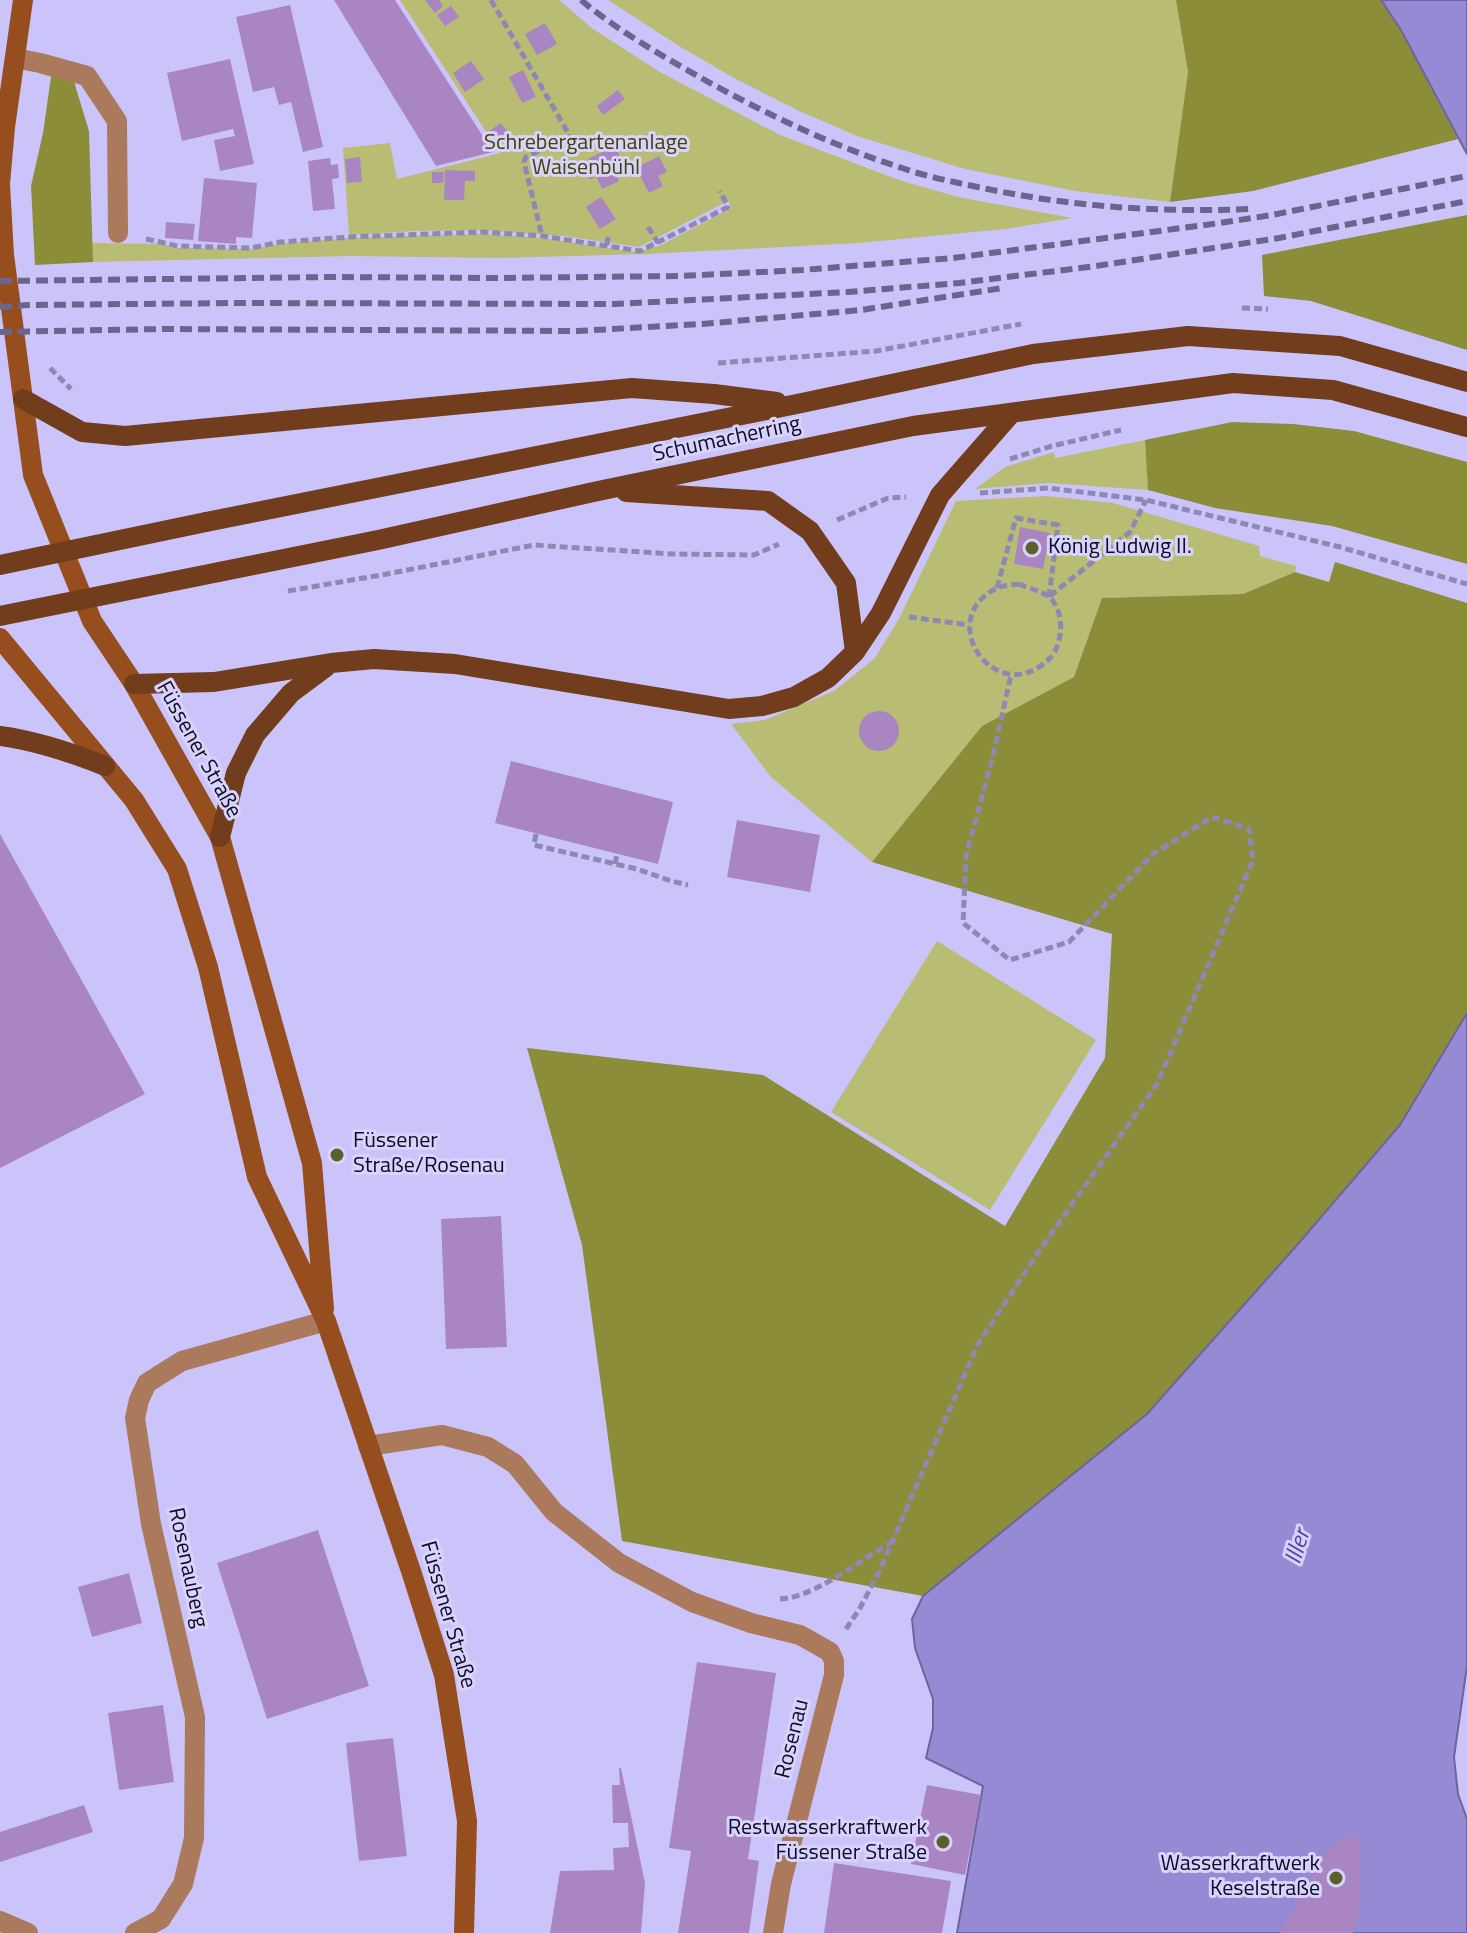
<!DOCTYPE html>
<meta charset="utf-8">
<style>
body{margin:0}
canvas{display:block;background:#cbc4fb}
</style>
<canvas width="1467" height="1933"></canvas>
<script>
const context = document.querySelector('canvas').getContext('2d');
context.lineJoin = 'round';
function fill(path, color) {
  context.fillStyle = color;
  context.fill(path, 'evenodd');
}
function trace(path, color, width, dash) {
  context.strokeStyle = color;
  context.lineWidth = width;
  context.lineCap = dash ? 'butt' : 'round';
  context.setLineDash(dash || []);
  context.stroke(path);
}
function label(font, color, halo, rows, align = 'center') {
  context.font = font + ' "Titillium Web",sans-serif';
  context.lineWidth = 6;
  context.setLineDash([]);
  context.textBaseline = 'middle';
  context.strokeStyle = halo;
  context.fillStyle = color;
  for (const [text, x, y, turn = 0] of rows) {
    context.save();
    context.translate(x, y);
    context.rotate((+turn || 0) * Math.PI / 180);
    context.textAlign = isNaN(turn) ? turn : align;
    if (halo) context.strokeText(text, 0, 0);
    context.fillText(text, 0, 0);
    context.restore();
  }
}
fill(new Path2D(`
 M400,0H559L593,29L660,72L780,135L899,180L958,197L1072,218L1005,229L859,243L648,254L499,258L351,256L93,262L92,243L164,244L179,248L250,249L279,244L349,238L482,234L542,238L635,252L659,246L732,208L728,201L726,202L639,247L564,236L482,230L416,231L349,235L343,148L390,143L397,179L500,153Z
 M608,0H1176L1188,72L1170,202L1075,191L965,169L857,136L797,110L734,78L679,46Z
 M1145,440L1148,490L1049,483L975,489L1005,467L1054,452L1055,458Z
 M1046,496L1113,503L1259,546L1260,556L1296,566L1295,572L1243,594L1102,598L1074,677L982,726L872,862L771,777L731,724L765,720L834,691L875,658L900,617L956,501Z
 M937,941L1096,1040L990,1210L831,1112Z`), '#b9bc73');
fill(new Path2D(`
 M1176,0H1381L1401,30L1458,139L1253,191L1170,202L1188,72Z
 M52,70L72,75L89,131L93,262L35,265L31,186L43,133Z
 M1467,215V350L1311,301L1264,296L1262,255Z
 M1232,422L1293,424L1354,431L1467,462V564L1332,526L1215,508L1148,490L1145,440Z
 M1335,562L1467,603V1013L1400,1125L1298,1244L1147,1414L923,1596L622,1541L582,1245L527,1048L763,1075L1005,1226L1105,1058L1112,934L872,862L982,726L1074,677L1102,598L1243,594L1295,572L1329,582Z`), '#8b8d39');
const water = new Path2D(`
 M1381,0H1467V154L1401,30Z
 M1467,1013V1666L1454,1757L1458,1794L1467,1819V1933H957L983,1786L926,1758L933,1728V1699L915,1648L912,1619L923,1596L1147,1414L1298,1244L1400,1125Z`);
fill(water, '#968ad4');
trace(water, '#6e649f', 2);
fill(new Path2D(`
 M334,0H395L493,152L436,166Z
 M425,0H439L443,6L435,13Z
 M290,5L323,147L303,152L291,102L279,105L274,87L253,92L236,17Z
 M451,6L459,17L445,26L437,15Z
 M545,23L557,44L537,55L525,34Z
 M230,59L254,164L220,171L214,140L235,136L233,129L182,141L167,73Z
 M471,61L484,79L465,92L453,73Z
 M523,70L536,97L522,103L509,77Z
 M618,90L625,99L603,115L597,106Z
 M501,123L511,137L498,145L489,131Z
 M615,146L624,166L614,170L619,181L602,189L588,159Z
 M659,156L667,172L658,176L663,186L649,193L636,168Z
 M360,157L362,182L347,183L345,159Z
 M330,158L331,165L338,164L339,178L332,179L335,209L313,211L308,161Z
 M589,164L594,178L590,180L584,166Z
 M445,170L475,171V181H465L464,200H444Z
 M432,172H444L443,183H432Z
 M204,178L257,183L252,238L236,237V244L198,241Z
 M601,197L616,219L600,229L586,207Z
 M166,222L195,224L193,240L165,238Z
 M1020,527L1050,533L1043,569L1014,564Z
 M859 731a20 20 0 1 1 40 0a20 20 0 1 1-40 0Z
 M511,761L673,802L658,864L495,823Z
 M737,820L820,835L810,892L727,877Z
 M0,834L145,1094L0,1168Z
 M501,1216L507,1347L446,1349L441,1219Z
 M318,1530L369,1686L267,1719L217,1563Z
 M129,1573L142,1623L92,1637L78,1587Z
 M697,1662L776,1673L748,1859L759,1861L749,1933H678L691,1851L669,1848Z
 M163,1705L174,1782L119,1790L108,1713Z
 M393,1738L407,1856L359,1861L346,1743Z
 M619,1768H621L645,1883L641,1933H550L560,1871L614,1870L613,1848L629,1847L628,1823H613L612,1785H620Z
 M927,1785L981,1795L965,1875L911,1864Z
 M84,1805L93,1832L0,1862V1832Z
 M1353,1832L1360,1847V1907L1353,1933H1280L1329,1849Z
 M834,1863L951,1881L942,1933H824Z`), '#a986c2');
trace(new Path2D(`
 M491,0L570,136L526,157L524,162L542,236
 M648,227L658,243
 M146,239L178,246L251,248L280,242L350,237L482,232L542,236L640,251L728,207L720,191
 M607,245L608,237
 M1242,308L1268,309
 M718,363L876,351L1021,324
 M50,368L71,389
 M1010,459L1052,446L1121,430
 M980,493L1048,488L1146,500L1340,547L1467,584
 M837,520L888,498L906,497
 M1019,584C1028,588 1040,591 1048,596C1065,609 1064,644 1050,658C998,711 933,622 995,589C1002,585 1012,585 1019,584Z
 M997,588L1016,518L1058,525L1049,597
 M288,591L387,574L534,545L673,554L754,555L779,544
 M1050,596L1130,532L1146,500
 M909,617L969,625
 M536,834L534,845L637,869L671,881L688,885
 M615,864L617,854
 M780,1599C816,1597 859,1560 891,1543
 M846,1629L860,1608L880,1570L978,1344L1037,1254L1157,1084L1253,860L1249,829L1212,817L1153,854L1069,942L1010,960L963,923L966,856L993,756L1011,675`), '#8e88b5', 5, [8, 4]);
trace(new Path2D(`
 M15,58L40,63L87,76L117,121L118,233
 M368,1446L442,1435L488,1447L515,1464L554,1512L619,1563L692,1602L751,1623L800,1635L830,1652L834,1661V1675L781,1884L773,1933
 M0,1921L28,1933
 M135,1933L161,1919L183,1884L194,1838L195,1717L151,1524L135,1418L139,1400L147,1383L182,1361L326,1321`), '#ab795c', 20);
trace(new Path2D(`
 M23,0L5,127L0,184L4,255L33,475L92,621L134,684L220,837L312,1163L324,1309
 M0,638L134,800L177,869L208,967L257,1177L326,1321L411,1571L444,1675L467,1821L464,1933`), '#964e1e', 20);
trace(new Path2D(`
 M23,399L82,432L125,436L632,388L714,394L777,402
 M626,492L768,501L810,531L846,583L855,652
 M206,522L797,404L1033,354L1188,336L1340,346L1467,382
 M219,572L378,540L598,491L913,426L1233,383L1333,390L1467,427
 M134,684L214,682L331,663L374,659L455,664L729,709L762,706L794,697L828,678L855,652L881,613L940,495L1010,415
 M0,736C37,741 70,752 105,766
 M220,837L236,773L255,735L291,693L326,667`), '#713d1d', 20);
trace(new Path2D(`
 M581,0C618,31 661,55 703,79C766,114 833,146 902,168C925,176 949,181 973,186C1064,206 1156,213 1250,209
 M0,281L331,277L498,278L681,276L802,270L953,258L1220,223L1272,215L1467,176
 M0,307L28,305L238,303L614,304L848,292L959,283L1096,266L1279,238L1467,201
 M0,332L163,329L577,331L702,324L861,310L1003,288`), '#6b658d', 6, [12, 6]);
trace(new Path2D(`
 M0,565L206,522
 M0,616L219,572`), '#713d1d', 20);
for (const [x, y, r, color] of [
 [1032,548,8,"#5c5e2b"],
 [337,1155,8,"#5c5e2b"],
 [943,1842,8,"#5c5e2b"],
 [1336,1878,8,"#5c5e2b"]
]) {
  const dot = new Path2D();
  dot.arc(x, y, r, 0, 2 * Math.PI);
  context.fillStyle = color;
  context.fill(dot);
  trace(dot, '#d8d3fd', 3);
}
label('22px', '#434300', '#d8d3fd', [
 ["Schrebergartenanlage",586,144],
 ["Waisenbühl",586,169]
]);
label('22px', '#100b23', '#d8d3fd', [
 ["Schumacherring",727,440,-12],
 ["Füssener Straße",198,750,61],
 ["Rosenauberg",187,1568,78],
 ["Füssener Straße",447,1615,74],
 ["Rosenau",793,1739,-76]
]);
label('22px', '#100b23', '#d8d3fd', [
 ["König Ludwig II.",1048,548],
 ["Füssener",353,1142],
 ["Straße/Rosenau",353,1167],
 ["Restwasserkraftwerk",927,1829,"right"],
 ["Füssener Straße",927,1854,"right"],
 ["Wasserkraftwerk",1320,1865,"right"],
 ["Keselstraße",1320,1890,"right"]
], 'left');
label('italic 24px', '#57439b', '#d8d3fd', [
 ["Iller",1299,1547,-73]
]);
</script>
